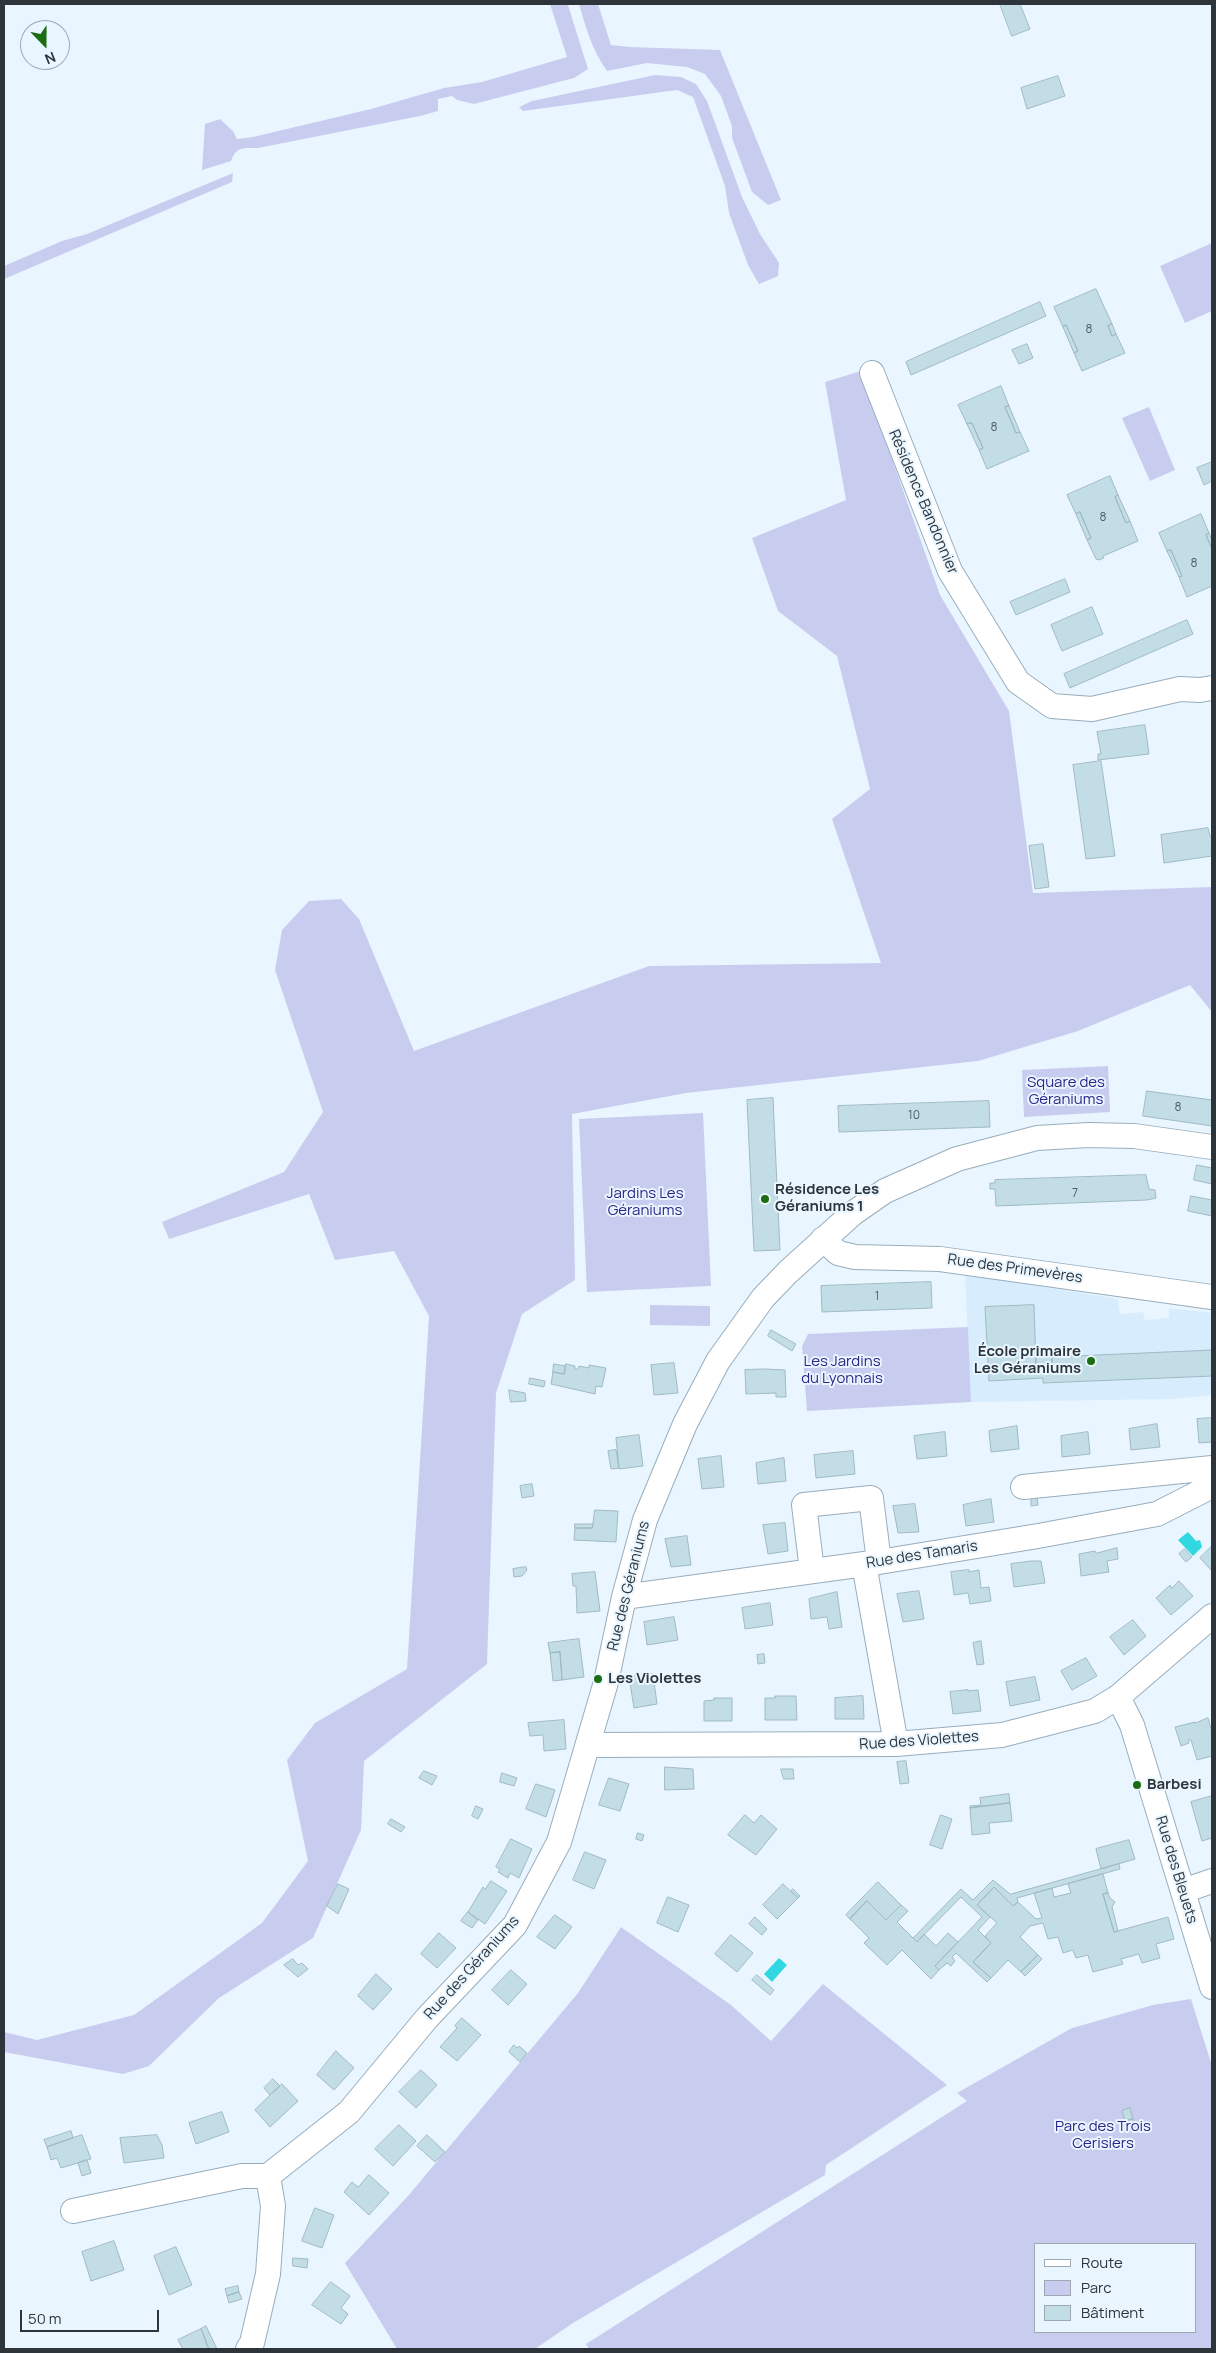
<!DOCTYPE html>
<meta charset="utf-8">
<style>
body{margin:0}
#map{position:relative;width:1216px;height:2353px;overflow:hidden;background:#e9f6ff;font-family:Manrope,sans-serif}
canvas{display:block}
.frame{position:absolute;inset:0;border:5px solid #2d353b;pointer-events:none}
.legend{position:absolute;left:1034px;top:2243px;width:162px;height:90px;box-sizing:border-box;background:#e9f6ff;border:1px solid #9ea9b1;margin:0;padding:6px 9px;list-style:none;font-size:15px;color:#2d353b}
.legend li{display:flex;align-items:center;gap:10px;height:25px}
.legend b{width:25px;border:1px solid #9ea9b1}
.north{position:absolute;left:20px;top:20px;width:50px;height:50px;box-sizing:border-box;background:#e9f6ff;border:1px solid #9ea9b1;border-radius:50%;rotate:158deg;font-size:14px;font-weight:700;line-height:20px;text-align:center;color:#2d353b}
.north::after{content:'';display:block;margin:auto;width:18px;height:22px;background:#1c6c11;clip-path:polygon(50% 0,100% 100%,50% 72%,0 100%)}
.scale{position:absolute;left:20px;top:2310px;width:139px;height:22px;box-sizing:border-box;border:2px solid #2d353b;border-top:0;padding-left:6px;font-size:15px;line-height:18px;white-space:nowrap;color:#2d353b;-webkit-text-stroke:4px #e9f6ff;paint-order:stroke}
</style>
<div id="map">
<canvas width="1216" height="2353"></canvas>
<div class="frame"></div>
<ul class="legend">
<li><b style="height:6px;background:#fff"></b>Route</li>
<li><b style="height:14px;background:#c8cdf0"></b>Parc</li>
<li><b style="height:14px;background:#c2dde5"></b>Bâtiment</li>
</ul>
<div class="north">N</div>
<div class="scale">50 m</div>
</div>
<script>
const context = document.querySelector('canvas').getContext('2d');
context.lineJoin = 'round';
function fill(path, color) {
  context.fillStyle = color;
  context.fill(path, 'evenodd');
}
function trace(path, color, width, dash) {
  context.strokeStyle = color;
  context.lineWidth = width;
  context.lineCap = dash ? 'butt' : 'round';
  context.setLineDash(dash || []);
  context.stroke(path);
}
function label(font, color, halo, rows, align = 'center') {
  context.font = font + ' Manrope,sans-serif';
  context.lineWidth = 4;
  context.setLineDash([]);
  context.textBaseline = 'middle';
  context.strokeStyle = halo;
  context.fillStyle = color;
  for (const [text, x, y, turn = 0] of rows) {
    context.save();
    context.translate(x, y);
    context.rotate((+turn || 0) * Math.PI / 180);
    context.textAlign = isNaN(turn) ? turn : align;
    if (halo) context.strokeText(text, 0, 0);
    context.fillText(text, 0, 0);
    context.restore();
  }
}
fill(new Path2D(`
 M965,1274L1118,1299L1120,1314L1143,1312L1145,1320L1169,1318V1308L1212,1313V1395L1173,1399L971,1402Z`), '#d7edfe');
fill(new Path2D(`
 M550,4L568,5L588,69L574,78L474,104L457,100L452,96L438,99V111L420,116L258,148C244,148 236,146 231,161L202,170L205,124L220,119L233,131L237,139L253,137L371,109L444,88L482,82L567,57Z
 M579,4H598L611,45L630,47L720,50L781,200L768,205L752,192L732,138V126L721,96L705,74L687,67L647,63L607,71C592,50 586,28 579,4Z
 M655,75L681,77L696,84L707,101L742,197L760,234L779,263L778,276L759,284L748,265L729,213L725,186L693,97L677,90L523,111L519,107L532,101Z
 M233,173L232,182L4,279V266L62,241L87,234Z
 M1212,243V311L1185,323L1160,266Z
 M861,371L940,595L1009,711L1033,893L1212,887V1012L1190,985L1078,1031L978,1061L686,1093L572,1114L575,1280L522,1314L496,1393L487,1664L364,1761L361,1830L313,1938L219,1998L149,2066L123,2074L4,2052V2032L37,2040L134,2015L262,1923L308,1861L287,1760L315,1723L407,1669L429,1316L394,1251L335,1260L309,1194L169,1239L162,1222L284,1172L323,1112L275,970L282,930L309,901L341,899L359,919L414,1051L649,966L881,963L832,819L870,789L837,656L778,611L752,538L846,500L825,382Z
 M1149,407L1175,470L1150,481L1122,418Z
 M1108,1066L1110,1112L1024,1117L1022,1070Z
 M703,1113L711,1286L587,1292L579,1119Z
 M650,1305L710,1306V1326L650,1325Z
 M968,1327L971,1402L807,1411L802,1346L808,1334Z
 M621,1927L731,2005L771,2041L823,1984L947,2085L826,2165L825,2175L573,2323L535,2349H397L345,2263L408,2196L578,1993Z
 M1191,1999L1212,2066V2349H589L586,2344L967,2101L957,2093L1072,2028L1153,2005ZM1035,2244H1195V2332H1035Z`), '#c8cdf0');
fill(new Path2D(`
 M1188,1532L1196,1541L1200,1540L1202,1547L1193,1556L1178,1540Z
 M779,1958L787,1965L772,1982L764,1974Z`), '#32d8e1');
const building = new Path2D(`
 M1000,4H1020L1030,29L1012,36Z
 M1058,76L1065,96L1027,109L1021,88Z
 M1096,289L1112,324L1108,326L1112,336L1116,334L1125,353L1082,371L1074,353L1078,351L1066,325L1063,327L1054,307Z
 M1040,302L1046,316L911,375L906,362Z
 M1112,324L1116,334L1112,336L1108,326Z
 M1066,325L1078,351L1074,353L1063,327Z
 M1027,344L1033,358L1019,364L1012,350Z
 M1001,386L1009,406L1005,407L1016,433L1020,432L1029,451L987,469L979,450L983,448L972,423L967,424L958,405Z
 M1009,406L1020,432L1016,433L1005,407Z
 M972,423L983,448L979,450L967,424Z
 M1212,462V481L1204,485L1197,468Z
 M1110,476L1118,495L1115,497L1126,523L1130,521L1138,541L1103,556L1104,558L1099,560L1096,559L1087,540L1091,538L1080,512L1076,514L1067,495Z
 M1118,495L1130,521L1126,523L1115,497Z
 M1080,512L1091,538L1087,540L1076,514Z
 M1201,514L1209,533L1206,535L1212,549V586L1187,597L1179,577L1182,576L1171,550L1167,551L1159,533Z
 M1209,533L1212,540V549L1206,535Z
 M1171,550L1182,576L1179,577L1167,551Z
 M1065,579L1070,592L1016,615L1010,602Z
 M1092,607L1103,634L1062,651L1051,625Z
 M1187,620L1193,634L1070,688L1064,674Z
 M1145,725L1149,754L1098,760V754H1101L1097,732Z
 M1101,761L1115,856L1086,859L1073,765Z
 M1208,828L1210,836H1212V856L1164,863L1161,835Z
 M1043,844L1049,887L1035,889L1029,846Z
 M1147,1091L1212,1100V1126L1143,1116Z
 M773,1098L780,1250L754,1251L747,1100Z
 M989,1101L990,1127L839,1132L838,1106Z
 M1197,1165L1212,1168V1184L1194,1180Z
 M1146,1175L1149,1189L1155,1190L1156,1198L1147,1200L996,1206L995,1189H990V1183H995V1180Z
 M1191,1196L1212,1200V1216L1188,1211Z
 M931,1282L932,1308L822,1312L821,1286Z
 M1034,1305L1036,1365L1052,1364V1357L1212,1350V1376L1043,1383V1378L989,1381L985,1307Z
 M771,1330L796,1344L792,1351L768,1336Z
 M1052,1357V1364L1036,1365V1358Z
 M674,1363L678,1393L654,1395L651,1365Z
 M554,1364L565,1366L564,1374L553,1372Z
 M566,1364L575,1366V1369H578L579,1366L589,1368V1365L606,1368L602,1387L596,1386L595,1394L551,1384L553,1372L564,1374Z
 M765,1369L785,1370L786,1397H776V1393L746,1394L745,1370Z
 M530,1378L545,1381L544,1387L529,1384Z
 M509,1390L525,1393L526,1401L511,1402Z
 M1212,1418V1442L1199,1443L1197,1419Z
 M1157,1424L1160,1447L1131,1450L1129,1429Z
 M1017,1426L1019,1449L991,1452L989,1431Z
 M945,1432L947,1456L917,1459L914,1436Z
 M1088,1432L1090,1454L1062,1457L1061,1436Z
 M639,1435L643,1466L619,1469L616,1438Z
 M616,1450L619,1468L611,1469L608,1451Z
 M853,1451L855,1474L816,1478L814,1455Z
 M721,1456L724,1487L702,1489L698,1459Z
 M784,1458L786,1481L758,1484L756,1463Z
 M532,1484L534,1496L522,1498L520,1486Z
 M1037,1497L1038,1505L1031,1506V1498Z
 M991,1499L994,1522L966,1526L963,1505Z
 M915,1504L919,1532L898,1533L893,1506Z
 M595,1510L618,1511L616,1542L574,1540L575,1528H592Z
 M785,1523L788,1551L768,1554L763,1525Z
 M575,1524H593L592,1528H575Z
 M687,1536L691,1565L671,1567L665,1539Z
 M1212,1546V1571L1200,1558Z
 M1117,1548L1118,1559L1107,1561L1109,1572L1081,1576L1079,1554L1095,1551L1096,1553Z
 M1185,1549L1192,1557L1186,1562L1179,1554Z
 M1031,1561H1041L1045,1583L1014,1587L1011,1564Z
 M526,1567L527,1570L522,1576L514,1577L513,1569Z
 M969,1570V1572L979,1570L981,1588L989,1587L991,1601L970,1604L968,1593L954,1595L951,1572Z
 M595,1572L600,1611L577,1613L576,1586H573L572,1574Z
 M1179,1581L1193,1596L1171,1615L1156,1598L1170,1585L1172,1588Z
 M919,1591L924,1619L903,1622L897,1594Z
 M837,1592L842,1627L829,1629L827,1617L811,1619L809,1599Z
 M770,1603L773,1625L745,1629L742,1608Z
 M674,1617L678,1640L647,1645L644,1622Z
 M1133,1620L1146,1636L1124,1655L1110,1637Z
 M579,1639L584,1677L562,1680L560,1652L550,1653L548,1643Z
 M981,1641L984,1664L977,1665L973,1643Z
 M560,1652L562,1680L553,1681L550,1653Z
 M764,1654L765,1663L758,1664L757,1655Z
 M1086,1658L1097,1676L1072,1690L1061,1671Z
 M653,1674L657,1704L634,1708L629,1677Z
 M1035,1677L1040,1700L1010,1706L1006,1682Z
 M968,1690V1691L978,1690L981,1711L953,1714L950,1692Z
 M775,1696H796L797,1720H765V1698H775Z
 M863,1696L864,1719H835V1698Z
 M714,1698H732V1721H704V1701L714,1700Z
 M1208,1718L1212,1732V1756L1197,1760L1191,1740H1188L1189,1743L1181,1746L1175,1727L1195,1722V1723Z
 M564,1720L566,1749L544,1751L543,1735L530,1736L528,1723Z
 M906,1761L909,1783L900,1784L897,1762Z
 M665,1767L693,1769L694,1789L665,1790Z
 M781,1769H793L794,1779H784Z
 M424,1771L437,1776L432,1785L419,1778Z
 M502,1773L517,1778L514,1786L500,1782Z
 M609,1778L629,1784L620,1811L599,1805Z
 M536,1784L555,1790L546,1817L526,1809Z
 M1009,1794L1010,1803L970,1808V1806L981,1805L980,1798Z
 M1212,1796V1838L1202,1841L1191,1802Z
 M1010,1803L1012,1821L989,1823L990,1833L972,1835L970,1808Z
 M476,1806L483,1809L478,1819L472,1816Z
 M745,1815L754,1823L761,1815L777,1829L756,1855L728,1835Z
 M941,1815L952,1819L942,1849L930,1845Z
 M391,1819L405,1827L401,1832L388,1824Z
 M638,1833L644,1835L642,1841L636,1839Z
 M511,1839L532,1849L519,1878L510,1873L508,1878L498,1872L500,1869L496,1867Z
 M1129,1840L1135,1859L1101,1869L1096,1849Z
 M585,1852L606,1860L594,1889L573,1880Z
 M1119,1864L1120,1869L1017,1898L1018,1902L1013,1906L994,1887L977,1905L990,1917L978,1930L991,1943L973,1962L991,1978L987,1982L956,1953L952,1957L955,1961L951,1966L947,1963L939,1970L935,1966L982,1917L961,1897L917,1942L913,1938L961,1889L973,1900L993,1880L1010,1894Z
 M1103,1874L1108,1893L1103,1894L1114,1932L1168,1917L1174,1939L1156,1944L1160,1958L1142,1963L1139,1954L1121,1959L1123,1964L1093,1972L1088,1955L1076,1958L1073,1950L1063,1953L1058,1937L1048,1939L1043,1923L1030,1926L1020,1937L1038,1955L1021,1972L1008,1960L991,1978L973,1962L991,1943L985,1936L997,1923L977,1905L994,1887L1013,1906L1018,1902L1036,1919L1042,1918L1034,1893L1052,1888L1054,1897L1071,1893L1068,1884Z
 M491,1881L507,1891L485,1924L468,1912L483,1887L485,1889Z
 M878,1882L901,1905L886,1920L867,1901L850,1919L846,1915Z
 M338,1884L349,1889L338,1914L327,1906Z
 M783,1884L798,1898L777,1919L763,1905Z
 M793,1889L800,1896L798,1898L791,1891Z
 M1108,1893L1110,1898L1115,1902L1112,1907L1118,1931L1114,1932L1103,1894Z
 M668,1897L689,1905L678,1932L657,1923Z
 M867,1901L886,1920L901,1905L908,1911L897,1922L917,1942L924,1934L936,1946L948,1933L958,1942L935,1966L939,1970L931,1979L902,1950L887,1965L864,1943L869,1938L850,1919Z
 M468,1912L478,1920L472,1928L461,1921Z
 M555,1915L572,1927L555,1949L537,1937Z
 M755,1917L767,1929L762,1935L749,1924Z
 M439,1933L456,1948L437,1968L421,1954Z
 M731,1935L753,1953L737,1972L715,1954Z
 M1038,1955L1042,1959L1025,1976L1021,1972Z
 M293,1959L298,1965L302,1963L308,1969L298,1977L284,1965Z
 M511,1970L527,1984L508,2005L492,1990Z
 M376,1974L392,1989L373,2010L358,1996Z
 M757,1975L774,1990L770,1995L752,1980Z
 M462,2018L481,2035L457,2061L440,2047L457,2028L455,2026Z
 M514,2045L517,2048L519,2046L527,2053L520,2062L509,2052Z
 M336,2051L354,2068L334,2090L317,2075Z
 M421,2070L437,2085L416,2108L399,2092Z
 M273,2079L280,2086L270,2095L264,2088Z
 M282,2084L298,2101L270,2127L255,2110Z
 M1130,2108L1133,2119L1125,2121L1122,2111Z
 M222,2112L229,2132L196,2144L189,2123Z
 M1133,2119L1134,2124L1126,2126L1125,2121Z
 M399,2125L416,2141L393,2166L375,2149Z
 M71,2131L73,2138L47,2147L44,2140Z
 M82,2135L91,2159L61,2168L57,2158L51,2160L47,2147Z
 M157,2135L162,2145L164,2158L124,2163L120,2138Z
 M427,2135L445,2152L435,2162L417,2146Z
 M87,2160L91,2173L82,2176L78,2163Z
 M369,2175L389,2193L369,2215L344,2192L352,2182L358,2187Z
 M315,2208L334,2215L322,2248L302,2241Z
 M114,2241L124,2270L91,2281L82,2252Z
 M176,2247L192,2285L169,2295L154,2256Z
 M293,2258L308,2259L307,2268L293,2266Z
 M331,2282L350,2296L341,2308L348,2314L341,2324L312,2305Z
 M238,2286L239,2292L227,2296L225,2289Z
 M239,2292L242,2299L229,2303L227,2296Z
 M206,2326L217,2349H209L205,2341L206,2340L201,2329Z
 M201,2329L209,2349H183L178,2340Z`);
fill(building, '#c2dde5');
trace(building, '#a0bac3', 1);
const minor = new Path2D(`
 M872,373L950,571L1018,682L1052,706L1092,709L1180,689L1200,690L1212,688
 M823,1239L838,1253L855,1257L940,1259L1212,1297
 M1023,1487L1212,1468
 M864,1564L896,1744
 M812,1571L804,1505L871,1498L879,1562
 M624,1597L879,1562L1038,1536L1157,1514L1212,1486
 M1118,1697L1132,1725L1212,1987
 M588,1745L896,1744L1002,1735L1095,1711L1118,1697L1212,1616
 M1183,1891L1212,1881
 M73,2211L242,2176H268L349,2112L427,2018L515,1925L559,1842L606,1682L624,1597L645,1520L685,1424L718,1361L763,1298L788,1272L852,1214L885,1191L957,1159L1037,1138L1088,1135L1134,1136L1212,1147
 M248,2349L252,2343L268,2274L273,2206L268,2176`);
trace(minor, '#98adbb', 26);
trace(minor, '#fff', 24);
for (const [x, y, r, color] of [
 [765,1199,5,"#1c6c11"],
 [1091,1361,5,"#1c6c11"],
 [598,1679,5,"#1c6c11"],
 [1137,1785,5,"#1c6c11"]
]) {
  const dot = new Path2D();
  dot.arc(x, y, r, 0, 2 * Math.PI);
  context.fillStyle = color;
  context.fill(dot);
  trace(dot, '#e9f6ff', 2);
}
label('12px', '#525f66', null, [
 ["8",1089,330],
 ["8",994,428],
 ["8",1103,518],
 ["8",1194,564],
 ["8",1178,1108],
 ["10",914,1116],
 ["7",1075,1194],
 ["1",877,1297]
]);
label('15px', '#2d353b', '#e9f6ff', [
 ["Résidence Bandonnier",923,502,67],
 ["Rue des Primevères",1015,1269,8],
 ["Rue des Tamaris",922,1555,-9],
 ["Rue des Géraniums",629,1586,-76],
 ["Rue des Violettes",919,1741,-4],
 ["Rue des Bleuets",1176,1870,73],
 ["Rue des Géraniums",472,1968,-48]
]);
label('15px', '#2e2388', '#e9f6ff', [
 ["Square des",1066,1083],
 ["Géraniums",1066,1100],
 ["Jardins Les",645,1194],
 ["Géraniums",645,1211],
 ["Les Jardins",842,1362],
 ["du Lyonnais",842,1379],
 ["Parc des Trois",1103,2127],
 ["Cerisiers",1103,2144]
]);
label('bold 15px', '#2d353b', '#e9f6ff', [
 ["Résidence Les",775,1190],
 ["Géraniums 1",775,1207],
 ["École primaire",1081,1352,"right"],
 ["Les Géraniums",1081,1369,"right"],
 ["Les Violettes",608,1679],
 ["Barbesi",1147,1785]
], 'left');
</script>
